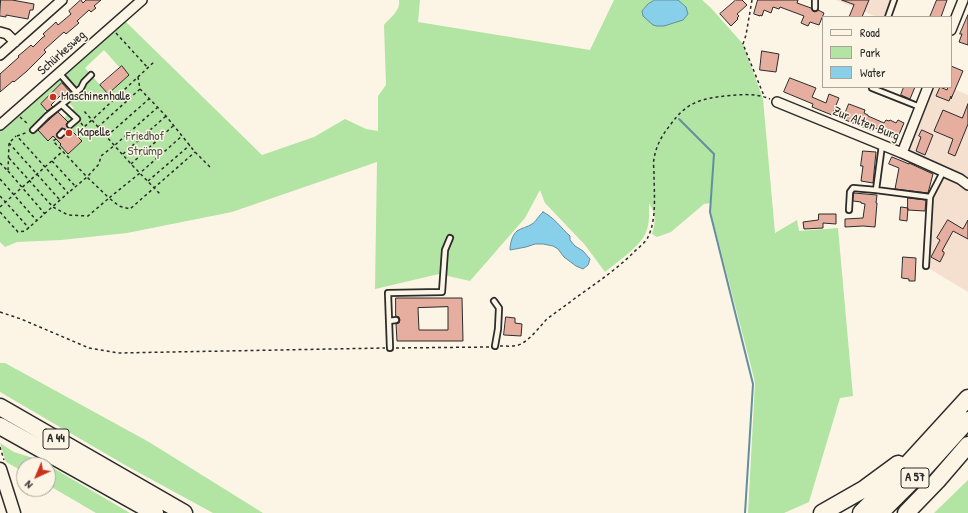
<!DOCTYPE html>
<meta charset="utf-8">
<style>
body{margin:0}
#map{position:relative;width:968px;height:513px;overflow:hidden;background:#fcf5e5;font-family:"Patrick Hand",sans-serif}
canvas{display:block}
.legend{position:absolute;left:822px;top:16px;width:130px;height:72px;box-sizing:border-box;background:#fcf5e5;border:1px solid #a8a49b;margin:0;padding:5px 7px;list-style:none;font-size:12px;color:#2b2b2b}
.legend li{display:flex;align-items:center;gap:8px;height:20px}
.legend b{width:20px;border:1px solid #a8a49b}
.north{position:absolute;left:16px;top:457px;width:40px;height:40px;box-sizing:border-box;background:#fcf5e5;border:1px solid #a8a49b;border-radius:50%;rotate:224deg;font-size:11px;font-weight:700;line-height:16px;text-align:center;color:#2b2b2b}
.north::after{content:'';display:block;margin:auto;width:14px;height:18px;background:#c8321e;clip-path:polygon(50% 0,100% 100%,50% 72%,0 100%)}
</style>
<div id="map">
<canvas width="968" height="513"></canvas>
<ul class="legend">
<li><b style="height:5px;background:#fcf5e5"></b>Road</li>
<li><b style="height:11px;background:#b2e4a4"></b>Park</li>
<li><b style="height:11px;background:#88d0e9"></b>Water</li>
</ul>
<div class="north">N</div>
</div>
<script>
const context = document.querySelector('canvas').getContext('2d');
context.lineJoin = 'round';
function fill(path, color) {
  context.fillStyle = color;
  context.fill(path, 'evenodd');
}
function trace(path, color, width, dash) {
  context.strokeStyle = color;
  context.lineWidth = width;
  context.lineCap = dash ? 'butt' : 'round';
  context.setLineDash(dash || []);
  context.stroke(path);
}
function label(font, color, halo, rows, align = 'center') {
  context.font = font + ' "Patrick Hand",sans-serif';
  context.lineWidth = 3;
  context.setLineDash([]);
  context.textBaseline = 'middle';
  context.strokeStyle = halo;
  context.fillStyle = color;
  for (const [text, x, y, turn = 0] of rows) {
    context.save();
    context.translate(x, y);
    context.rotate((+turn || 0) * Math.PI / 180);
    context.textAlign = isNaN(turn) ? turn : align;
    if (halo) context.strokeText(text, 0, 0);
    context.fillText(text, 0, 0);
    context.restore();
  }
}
fill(new Path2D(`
 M836,0H899L892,17H877Z
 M928,87H950L968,95V292L928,268L933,197L945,177L902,153Z`), '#f5e0d0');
fill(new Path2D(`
 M399,0H420L418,22L590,50L614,0H655L648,4L642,11L643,16L686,7L678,0H702L711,8L743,44L763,99L775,233L797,220L799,231L838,228L853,396L840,398L809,502L784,513H748L755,384L754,378L711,213L710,203L704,204L671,232L657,237L652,234C656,220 656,215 649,203C649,212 650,223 646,232C642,245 616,263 605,272L585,245L545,203L540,190L525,218L470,281L439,274L375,289L377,162L232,212L127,233L61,240L17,242L5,247L0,242V131L124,20L262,155L314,137L345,119L366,129L378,131V96L386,85L384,25C390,18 401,10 399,0ZM104,50L120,68L122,67L129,75L108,94L85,68ZM62,84L71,93L65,99L74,108L64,118L71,126L70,128L82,141L68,154L60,145L61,144L57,140L64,133L56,125L49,132L53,136L49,141L37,129L49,118L44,112L46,110L41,104Z
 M0,363H5L149,442L263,513H213L125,465L0,392Z
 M0,443L14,452L36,459L48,465H24V472L6,462Z
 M48,465L130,513H96L48,485Z
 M968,480V513H934Z`), '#b2e4a4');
const water = new Path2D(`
 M655,0H678L686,7L688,14L683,20L664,26H657L653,25L643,16L642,11L648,4Z
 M543,212C554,217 561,228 570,236V240L575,246L583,251L590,259L588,265L583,269L576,266L564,257L558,249L553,246L543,244H535L526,247L510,250C510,244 512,235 517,231C521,228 528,227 532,224C536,222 539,215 543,212Z`);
fill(water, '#88d0e9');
trace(water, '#638e9d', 1);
trace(new Path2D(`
 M679,119L714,154L710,212L753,384L745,513`), '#638e9d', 2);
const building = new Path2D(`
 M1,0H12L34,4L33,10H30L28,19L6,15V17L0,16Z
 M81,0L83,3L86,0H101L94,6L96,8L91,12L89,10L77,21L79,23L66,34L64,32L44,50L46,52L27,71L14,82L13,81L0,92V74L19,57L18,56L23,52L31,45L33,47L42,38L45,36L43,34L56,22L58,25L71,14L69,11Z
 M736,0H742L747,5L737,14L739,16L737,18L738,19L731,26L720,14Z
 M758,0H798L797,3L811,8L813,11L815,12L818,10L824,13L819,25L810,22L808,26L801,23L804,16L780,7L779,9L773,7L771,13L764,10L762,16L760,15V16L754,14Z
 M842,0H869L862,17H849L854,5Z
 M937,0H947L941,17H930Z
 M968,15V45L959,42L962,34H960Z
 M762,51L779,54L776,72L760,70Z
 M122,66L129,75L108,94L100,85Z
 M951,66L963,71L951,99V96L949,101L936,96L940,87L947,90L948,87H951Z
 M790,78L816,88L812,97L826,103L829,94L839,98L832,115L812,107L813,104L784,92Z
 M62,83L70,92L64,98L61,95L51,105L53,107L47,111L41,104Z
 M904,87H915L910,99L901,95Z
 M849,104L865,110L864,113L868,115V116L884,123L886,120L889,121L890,120L896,123L898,120L904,123L897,139L884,134L885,132L875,128L873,131L843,119Z
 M968,104V124L955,156L948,153L953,139L934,131L943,110L962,118Z
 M58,112L68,122L66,124L67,127L70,129L82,141L68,154L60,145L61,144L53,136L48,141L38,130L50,119ZM62,128L66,130V133L62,138H59L57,136V134Z
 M922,130L933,135L925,155L916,151L921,137L919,136Z
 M863,151L876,152L873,183L861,181L863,166H861Z
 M892,157L909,164V163L933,174L928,193L895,189L899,168L889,164Z
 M854,193L877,195L876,203H877L875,227L863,226L845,227V219L863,218L865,204L861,203V202L853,201Z
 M908,198L926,200L925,211L908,210Z
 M901,207L908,208L907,221L900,220Z
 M819,214H836V224L823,223V228L804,229L803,222L818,220Z
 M948,220L963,229L968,220V239L953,231L942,251L944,252V254L940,262L931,257L940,240L937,238Z
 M903,257L916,258L915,281H909V279L902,278Z
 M396,298H462L463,341H397L396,324L399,323L400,320L399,317L396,316ZM448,307V330H419L418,308Z
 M506,317L515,318V323L522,324L521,336L504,335Z`);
fill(building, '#e6ae9f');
trace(building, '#2b2b2b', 1);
const service = new Path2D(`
 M815,8V0
 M888,17L894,0
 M59,73L76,92
 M872,88L920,107
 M62,105L77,119L70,125
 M33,130L47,116L66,101L81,88L84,82L91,75
 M60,135L63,132
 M882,145L876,190L930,197
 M849,210L850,192L853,188L876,190
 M926,266L930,197L943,172
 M494,301L499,308L498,329L495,346
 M389,321L396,320
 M390,348L388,293L442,292L445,250L450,238`);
const minor = new Path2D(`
 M951,30L963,0
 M0,32L7,34L15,42
 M0,55L62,0
 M777,102L902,153L960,179L968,185
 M0,125L142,0
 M902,153L928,87`);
const secondary = new Path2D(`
 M0,469L14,513`);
const motorway = new Path2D(`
 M0,407L184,513
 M0,426L155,513
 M822,513L864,489L898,464
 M861,513L883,491L968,398
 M880,513L924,469L968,420
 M906,513L937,481L968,445`);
trace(service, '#2b2b2b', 8);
trace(minor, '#2b2b2b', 12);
trace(secondary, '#2b2b2b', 15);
trace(motorway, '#2b2b2b', 19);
trace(new Path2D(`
 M752,0L746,35L743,44L764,96
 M116,33L148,68
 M138,77L140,89L166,116L195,152L210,167
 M140,89L98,127L131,164L160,194
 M158,107L115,145L101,156L99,164L87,177L109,198L140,173L182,136
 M20,117L29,125
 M81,123L84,127L92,120L84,111
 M98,127L92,120L155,61
 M107,136L150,98
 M56,139L53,141L87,177L68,193
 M9,143L60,200
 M123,154L166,116
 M9,158L53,207L68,215L88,216L109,198L119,206L130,209L195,152
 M52,161L75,186
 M0,163L8,171L9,143L16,136
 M131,164L173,126
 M8,171L45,214
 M0,179L37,221
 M148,181L190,145
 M0,196L29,228
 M0,207L45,167L17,136L28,132
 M0,212L18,232L25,231L68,193L45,167L63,151
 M0,312L21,319L89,348L118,353L385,348
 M500,346C507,346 515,347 521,344C532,338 539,327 547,319C556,312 565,306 574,299C595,284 616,270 634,252C638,248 646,242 648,237C657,219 654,193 654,174C654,169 653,163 654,159C656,145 663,134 671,124C684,106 696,100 717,97C733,95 755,92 770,99
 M396,348L489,347
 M0,447L4,460`), '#2b2b2b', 1.5, [3, 3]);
trace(service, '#fcf5e5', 4.5);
trace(minor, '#fcf5e5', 9);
trace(secondary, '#fcf5e5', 12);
trace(motorway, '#fcf5e5', 16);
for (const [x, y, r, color] of [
 [53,97,4,"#c8321e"],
 [69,133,4,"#c8321e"]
]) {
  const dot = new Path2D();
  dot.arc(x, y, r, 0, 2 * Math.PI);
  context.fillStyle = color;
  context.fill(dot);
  trace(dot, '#fcf5e5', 1.5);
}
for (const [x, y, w] of [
 [56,439,26],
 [915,478,28]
]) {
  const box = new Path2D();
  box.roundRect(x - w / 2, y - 10, w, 20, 3);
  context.fillStyle = '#fcf5e5';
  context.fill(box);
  trace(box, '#2b2b2b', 1);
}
label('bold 12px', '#2b2b2b', null, [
 ["A 44",56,439],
 ["A 57",915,478]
]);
label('13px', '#2b2b2b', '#fcf5e5', [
 ["Schürkesweg",62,53,-42],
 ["Zur Alten Burg",866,124,22]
]);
label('13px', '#2b2b2b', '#fcf5e5', [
 ["Maschinenhalle",61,97],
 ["Kapelle",77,133]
], 'left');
label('13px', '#4d5949', '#fcf5e5', [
 ["Friedhof",145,137],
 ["Strümp",145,152]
]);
</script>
